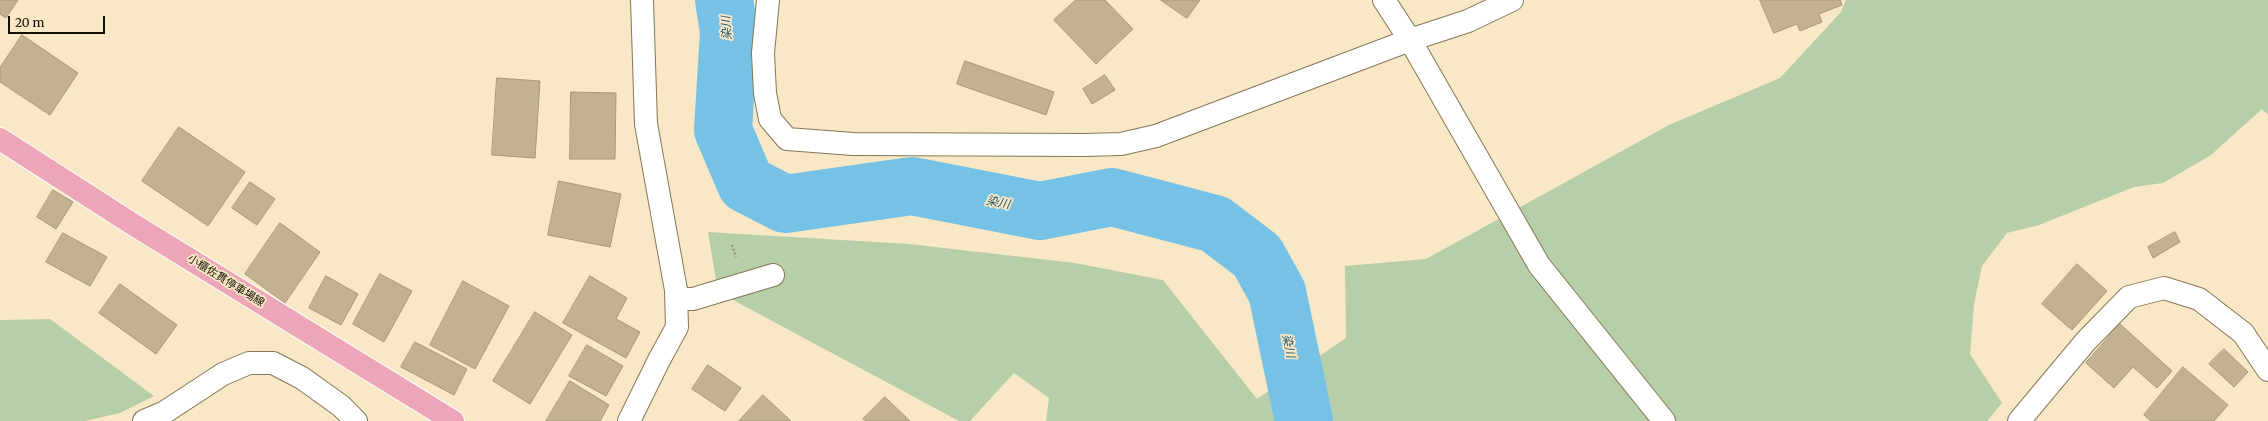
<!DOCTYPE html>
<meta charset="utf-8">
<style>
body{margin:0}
#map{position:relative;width:2268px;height:421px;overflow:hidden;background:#f8e8c5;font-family:Merriweather,serif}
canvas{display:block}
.scale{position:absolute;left:8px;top:16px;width:97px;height:18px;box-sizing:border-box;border:2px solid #161105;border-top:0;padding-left:5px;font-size:12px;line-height:14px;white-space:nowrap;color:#161105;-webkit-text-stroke:3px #f8e8c5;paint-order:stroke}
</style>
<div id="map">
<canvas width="2268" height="421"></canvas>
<div class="scale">20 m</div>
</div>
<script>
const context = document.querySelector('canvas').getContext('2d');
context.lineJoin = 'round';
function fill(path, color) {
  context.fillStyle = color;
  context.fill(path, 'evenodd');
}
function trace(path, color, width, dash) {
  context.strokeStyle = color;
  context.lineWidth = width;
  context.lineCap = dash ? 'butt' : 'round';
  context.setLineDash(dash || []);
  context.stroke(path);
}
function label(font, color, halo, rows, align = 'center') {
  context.font = font + ' Merriweather,"Noto Sans JP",serif';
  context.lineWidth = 3.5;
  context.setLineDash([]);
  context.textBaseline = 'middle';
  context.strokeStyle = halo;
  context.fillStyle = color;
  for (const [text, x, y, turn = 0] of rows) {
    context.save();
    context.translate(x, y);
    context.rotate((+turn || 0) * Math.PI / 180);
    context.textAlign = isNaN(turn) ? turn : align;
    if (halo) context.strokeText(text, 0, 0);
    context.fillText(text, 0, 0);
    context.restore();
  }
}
fill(new Path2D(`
 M1846,0H2268V115L2262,109L2211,155L2163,183L2134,187L2039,225L2007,233L1982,266L1974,304L1970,354L2002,403L1987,421H1046L1049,398L1014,373L970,421H959L718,292L708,232L909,244L1075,263L1163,280L1257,399L1346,338L1345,266L1426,259L1669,125L1780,78L1841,12Z
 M50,319L154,396L120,413L85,421H0V320Z`), '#b7cfa9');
trace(new Path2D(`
 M724,0L729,32L723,130L746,184L785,204L912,186L1040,211L1112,197L1215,224L1257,256L1277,292L1304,421`), '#76c2e7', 58);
const building = new Path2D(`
 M0,0H18L6,18L0,14Z
 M1076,0H1105L1133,29L1096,64L1054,20Z
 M1161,0H1200L1187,18Z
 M1760,0H1840L1842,5L1819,14L1822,22L1800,31L1797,24L1774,33Z
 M22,35L78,73L50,115L0,82V68Z
 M965,61L1054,92L1046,115L957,84Z
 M1105,75L1115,90L1092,104L1083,89Z
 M497,78L540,81L535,158L492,155Z
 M571,92L616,93L615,159H570Z
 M179,127L245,172L208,226L142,181Z
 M559,181L621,194L610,247L548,235Z
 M250,182L275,199L257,225L232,208Z
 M53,190L73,202L56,229L37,217Z
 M280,223L320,252L285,303L245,274Z
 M2175,232L2180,242L2153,258L2148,247Z
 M63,233L107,257L90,286L46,262Z
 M2077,264L2107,291L2072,330L2042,304Z
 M380,274L412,291L384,342L353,324Z
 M326,276L358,294L341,325L309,308Z
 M590,276L627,298L616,319L640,332L626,358L563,323Z
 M463,281L509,306L475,369L430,345Z
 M120,284L177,325L156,354L99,313Z
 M535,312L572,335L530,404L493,381Z
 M2120,324L2172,371L2157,388L2133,367L2114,388L2086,363Z
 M415,342L467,369L454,395L401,367Z
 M587,345L623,366L606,396L569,376Z
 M2224,349L2248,372L2234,387L2209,364Z
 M708,365L741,388L725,411L692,389Z
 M2183,367L2228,405L2214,421H2151L2144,415Z
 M570,381L609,405L600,421H546Z
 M763,395L791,421H739Z
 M885,397L910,421H866L863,419Z`);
fill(building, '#c2b291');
trace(building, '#a79878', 1);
const minor = new Path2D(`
 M768,0L763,53L765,93L770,119L787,139L853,144L1085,145L1121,144L1156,136L1410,40L1468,21L1512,0
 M1384,0L1410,40L1539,265L1664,421
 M677,299H693L773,275
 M144,421L165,412L223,374L249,363H273L302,378L341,406L356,421
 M629,421L659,360L677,327L676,290L646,124L642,0
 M2019,421L2086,341L2129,297L2164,288L2199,299L2243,333L2268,370`);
const major = new Path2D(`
 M0,139L134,225L453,421`);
trace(minor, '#857757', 24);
trace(major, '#fff', 24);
trace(new Path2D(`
 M732,245L736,257`), '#9e9379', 2.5, [2, 2]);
trace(minor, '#fff', 22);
trace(major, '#eca6b7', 22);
label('11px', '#161105', '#f8e8c5', [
 ["小櫃佐貫停車場線",226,281,32]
]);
label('italic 12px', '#1d5872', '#f8e8c5', [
 ["染川",727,28,-94],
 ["染川",998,203,11],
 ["染川",1288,346,78]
]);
</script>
